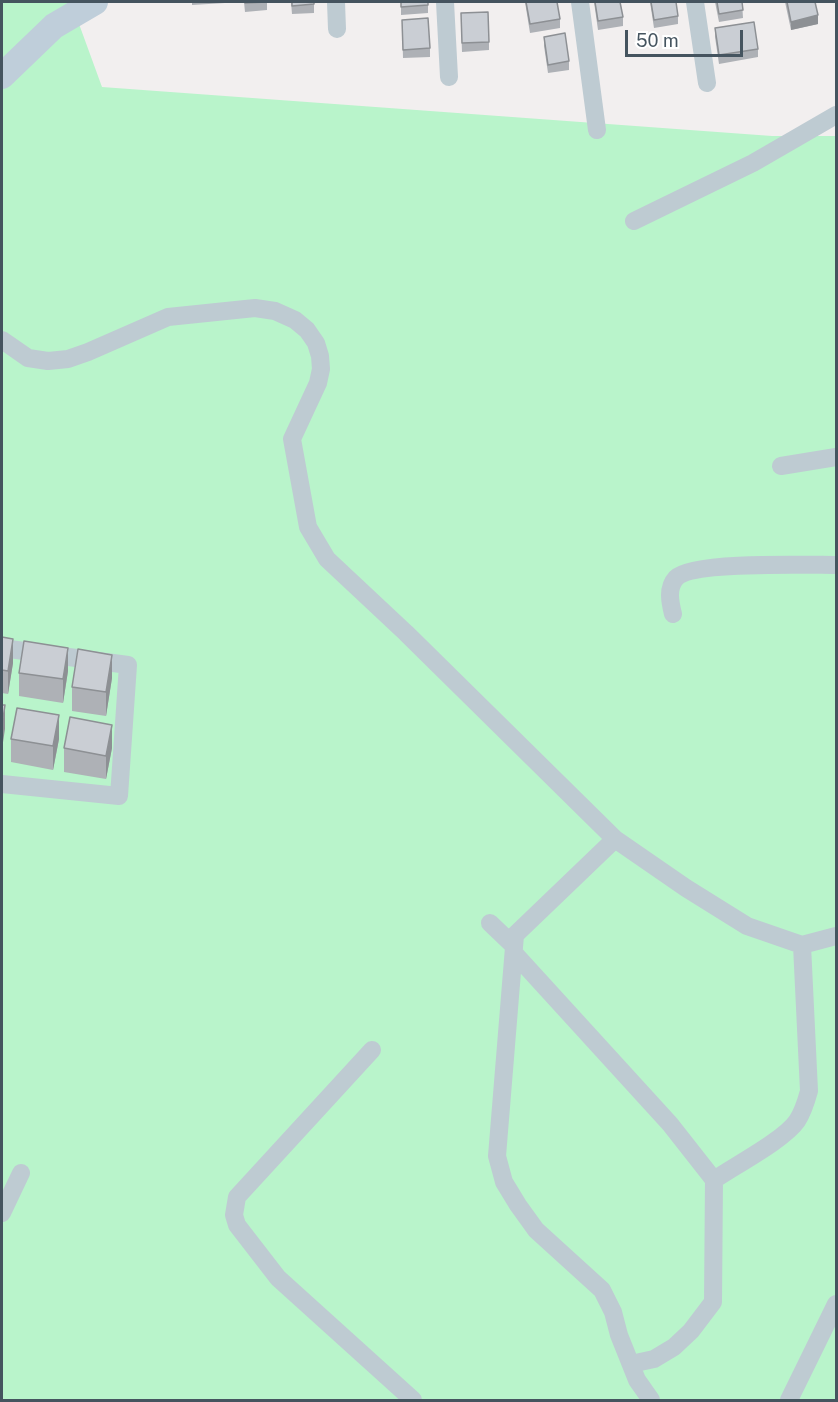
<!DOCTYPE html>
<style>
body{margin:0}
#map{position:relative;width:838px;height:1402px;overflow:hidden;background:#f2efef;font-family:"Public Sans",sans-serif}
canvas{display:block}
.frame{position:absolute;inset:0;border:3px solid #45545f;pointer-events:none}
.scale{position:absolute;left:625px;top:30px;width:118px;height:27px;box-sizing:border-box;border:3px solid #45545f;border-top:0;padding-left:8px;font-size:18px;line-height:21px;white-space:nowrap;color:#45545f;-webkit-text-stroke:4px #fff;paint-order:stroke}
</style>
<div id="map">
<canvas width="838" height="1402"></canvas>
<div class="frame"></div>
<div class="scale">50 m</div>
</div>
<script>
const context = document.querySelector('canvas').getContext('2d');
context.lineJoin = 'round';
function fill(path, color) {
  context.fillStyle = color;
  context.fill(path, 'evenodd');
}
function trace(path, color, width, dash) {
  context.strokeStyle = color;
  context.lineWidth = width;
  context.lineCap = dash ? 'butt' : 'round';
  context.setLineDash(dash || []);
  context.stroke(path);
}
fill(new Path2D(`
 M2,2H71L102,87L772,136H836V1400H2Z`), '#b9f4cb');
trace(new Path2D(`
 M336,2L337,29
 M445,2L449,77
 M580,2L597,130
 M695,2L707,83
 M634,221L753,163L836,115
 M2,340L28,358L48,361L68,359L88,352L168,317L255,308L275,311L295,320L307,330L316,343L320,356L321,369L318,383L292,439L308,527L327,559L406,633L615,839L686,888L747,926L802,945L836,936
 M781,466L836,457
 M673,614C670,602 667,588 676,578C691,561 809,565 836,565
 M2,648L128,665L119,796L2,784
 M615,839L515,935L497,1156L504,1182L518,1205L536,1230L602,1290L613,1312L619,1335L637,1380L651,1400
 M490,923L514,946
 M514,953L670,1124L714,1180L713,1302L691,1331L674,1347L654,1359L631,1364
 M372,1050L237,1197L234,1215L237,1225L278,1278L413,1400
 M714,1180C734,1166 784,1140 797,1121C803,1112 806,1102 809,1091L802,945
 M2,1213L21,1173
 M789,1400L836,1304`), '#becbd2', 18);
trace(new Path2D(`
 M2,76L54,26L95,2`), '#bfceda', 26);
fill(new Path2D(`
 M192,2H225V3L192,5Z
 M244,2H267V10L245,12Z
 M291,2H314V13L292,14Z
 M401,2H428V13L401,15Z
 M525,2H557L560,19V28L530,33Z
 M594,2H620L623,17V26L598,30Z
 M650,2H676L678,16V24L654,28Z
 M715,2H742L743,18L719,22Z
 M785,2H815L818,24L791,30Z
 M402,20L430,48V57L403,58Z
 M461,22L489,42V50L462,52Z
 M715,28L758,49V57L719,64L715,37Z
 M544,37L569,61V70L548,73L544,46Z
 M2,637L13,663L8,694L2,693Z
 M68,671L63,703L19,696V673Z
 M112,678L106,716L72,711V687Z
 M11,739H59L53,770L11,762Z
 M64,748H112L106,779L64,772Z`), '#aeb1b6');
fill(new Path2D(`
 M818,15V24L791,30V22Z
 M13,639V663L8,694V671Z
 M68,648V671L63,703V679Z
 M112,655V678L106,716V692Z
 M5,705V729L2,749V725Z
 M59,715V739L53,770V746Z
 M112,725V748L106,779V756Z`), '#8d9094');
const building = new Path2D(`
 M245,2H267L245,3Z
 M292,2H314V4L292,6Z
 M401,2H428V5L401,7Z
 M526,2H557L560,19L530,24Z
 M595,2H620L623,17L598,21Z
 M651,2H676L678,16L654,20Z
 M717,2H742L743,10L719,14Z
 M787,2H815L818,15L791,22Z
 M488,12L489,42L462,43L461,13Z
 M428,18L430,48L403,50L402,20Z
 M754,22L758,49L719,55L715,28Z
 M565,33L569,61L548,65L544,37Z
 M2,637L13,639L8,671L2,670Z
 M24,641L68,648L63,679L19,673Z
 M78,649L112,655L106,692L72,687Z
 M2,705H5L2,725Z
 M17,708L59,715L53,746L11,739Z
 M70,717L112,725L106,756L64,748Z`);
fill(building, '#caced4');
trace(building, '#8d9094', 1.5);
</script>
